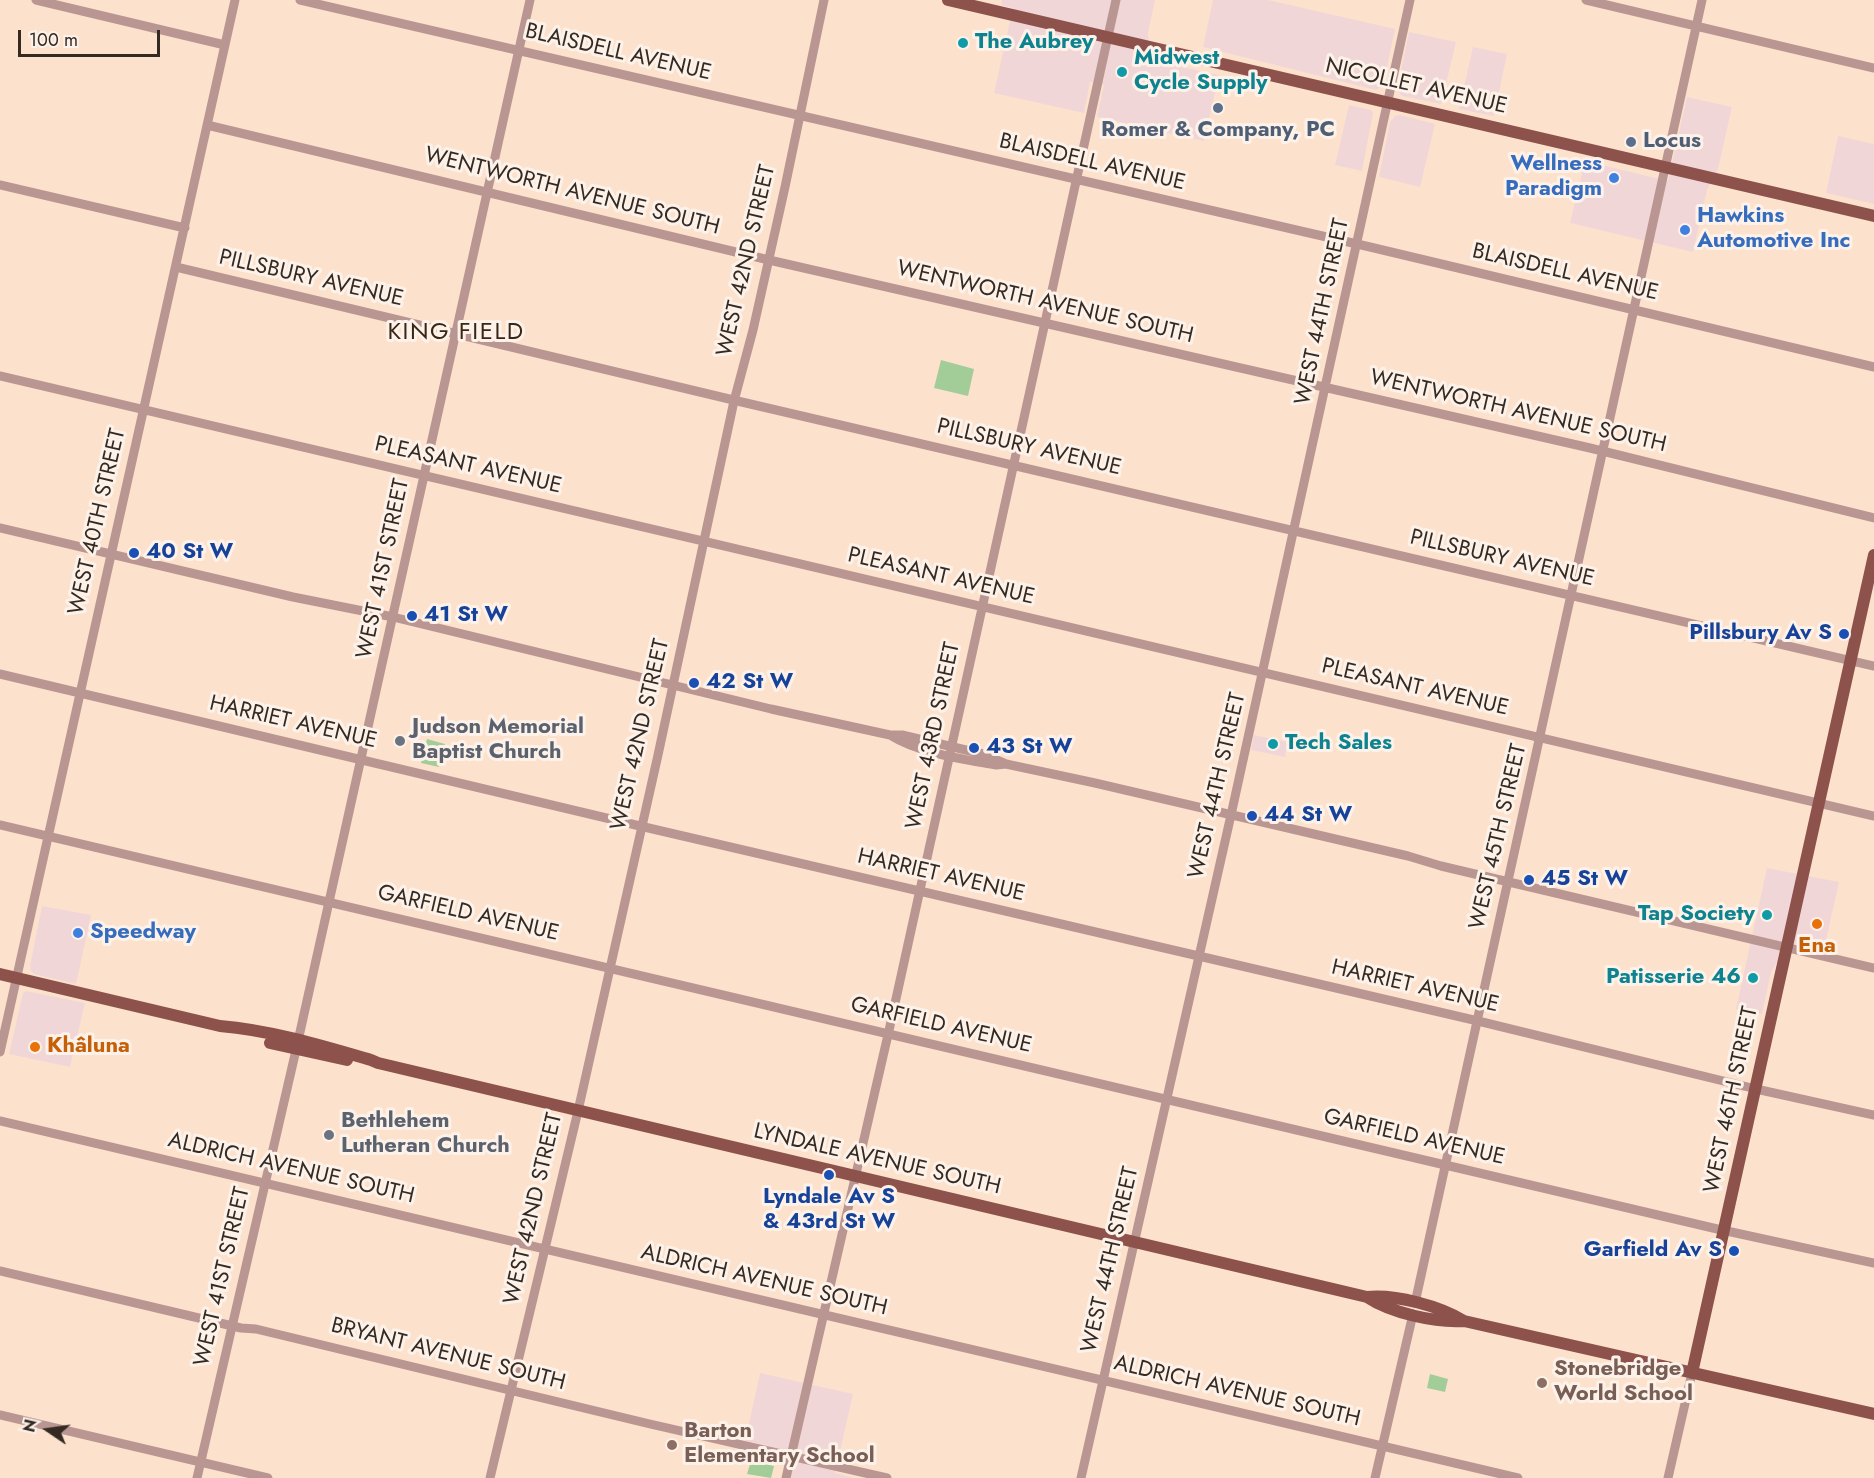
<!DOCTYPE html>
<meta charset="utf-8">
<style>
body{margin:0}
#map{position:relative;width:1874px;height:1478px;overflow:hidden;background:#fce2cd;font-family:Jost,sans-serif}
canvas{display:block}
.north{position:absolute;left:18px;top:1400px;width:60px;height:60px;-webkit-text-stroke:4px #fdf2ea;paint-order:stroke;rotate:283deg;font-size:16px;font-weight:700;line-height:24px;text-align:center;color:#342a22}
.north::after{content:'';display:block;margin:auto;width:21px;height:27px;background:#342a22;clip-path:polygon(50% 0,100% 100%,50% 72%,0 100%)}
.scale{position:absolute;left:18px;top:30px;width:142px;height:27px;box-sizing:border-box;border:3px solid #342a22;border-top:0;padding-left:8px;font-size:18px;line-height:21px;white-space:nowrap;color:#342a22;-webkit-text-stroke:4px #fdf2ea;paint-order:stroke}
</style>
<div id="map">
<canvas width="1874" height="1478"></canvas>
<div class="north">N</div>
<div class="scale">100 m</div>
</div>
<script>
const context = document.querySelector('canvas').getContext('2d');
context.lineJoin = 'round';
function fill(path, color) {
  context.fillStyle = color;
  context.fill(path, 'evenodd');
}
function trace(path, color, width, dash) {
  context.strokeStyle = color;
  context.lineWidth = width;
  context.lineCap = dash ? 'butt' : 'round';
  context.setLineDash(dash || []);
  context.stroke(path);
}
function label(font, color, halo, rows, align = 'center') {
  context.font = font + ' Jost,sans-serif';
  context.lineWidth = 6;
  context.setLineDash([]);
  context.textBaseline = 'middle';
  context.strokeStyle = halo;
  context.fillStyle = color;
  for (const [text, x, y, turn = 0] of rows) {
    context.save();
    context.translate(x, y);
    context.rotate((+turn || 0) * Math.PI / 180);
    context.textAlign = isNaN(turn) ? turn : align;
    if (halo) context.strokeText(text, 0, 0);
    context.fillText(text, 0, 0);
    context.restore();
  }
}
fill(new Path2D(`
 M1002,0H1155L1148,33L1150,60L1219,75L1204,141L1097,117L1104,85L1090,82L1084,113L994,93L1013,8L1001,5Z
 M1213,0H1268L1395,29L1383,86L1376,90L1203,47Z
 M1409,32L1456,42L1441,104L1402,96L1399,93L1397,89Z
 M1473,47L1507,54L1494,116L1459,109Z
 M1687,97L1732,107L1718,169L1707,190L1693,252L1570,223L1585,161L1668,181Z
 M1349,105L1371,110L1373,113L1362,171L1335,165Z
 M1400,115L1435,124L1420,187L1379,177L1390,122L1395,116Z
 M1838,136L1874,144V204L1826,193Z
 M1254,735L1288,742L1285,757L1251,750Z
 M1767,868L1839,882L1824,949L1813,946L1803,948L1781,943L1777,962L1771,972L1762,1014L1736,1009Z
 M42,906L91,915L76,984L34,974L31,971L30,966Z
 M26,991L85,1003L70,1067L9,1054L23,993Z
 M760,1373L853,1394L835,1473L854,1478H791L790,1473L794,1455L773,1450L769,1446L745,1441Z`), '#f1d6d7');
fill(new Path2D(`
 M941,360L974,369L968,396L934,388Z
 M427,739L445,744L439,767L421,763Z
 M1430,1374L1448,1379L1445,1392L1427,1388Z
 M751,1461L774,1466L771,1478L747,1474Z`), '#a2cd99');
trace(new Path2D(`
 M36,0L225,45
 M300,0L1370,247L1874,367
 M1586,0L1874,68
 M207,125L769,260L1590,448L1874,518
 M0,185L185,228
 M176,267L746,403L1874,666
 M0,376L1874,816
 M0,528L293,597L393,617L771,709L890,735H902L983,754L1006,764L1095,783L1408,856L1441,866L1874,968
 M0,674L640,826L1478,1021L1756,1089L1874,1115
 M890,735C918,753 963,759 996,765L1006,764
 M0,825L1713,1228L1874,1263
 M298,1041L530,0
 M0,1052L235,0
 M0,1121L1518,1478
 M0,1271L241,1328L256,1329L650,1424L887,1478
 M1415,1303L1702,0
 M0,1415L268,1478
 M197,1478L296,1050
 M490,1478L578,1111L658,755L734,401L753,330L785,187L824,0
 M786,1478L890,1026L1116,0
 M1081,1478L1231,815L1410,0
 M1375,1478L1413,1314
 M1668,1478L1692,1373`), '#ba9692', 9);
trace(new Path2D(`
 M948,0L1874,216
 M0,974L220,1026C270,1030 323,1046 371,1060L378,1063L1367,1297C1395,1294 1440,1306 1464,1321
 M270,1043L347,1060
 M1367,1297C1391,1313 1436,1323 1464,1321L1874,1414
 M1692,1373L1874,555`), '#8e524d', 12);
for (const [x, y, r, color] of [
 [963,43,6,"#0f9aa8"],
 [1122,72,6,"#0f9aa8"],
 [1218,108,6,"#5c6f8a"],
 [1631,142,6,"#5c6f8a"],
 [1614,178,6,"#3f7fe0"],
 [1685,230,6,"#3f7fe0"],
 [134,553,6,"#1a4fb4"],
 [412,616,6,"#1a4fb4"],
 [1844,634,6,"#1a4fb4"],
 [694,683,6,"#1a4fb4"],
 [400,741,6,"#6b7280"],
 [1273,744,6,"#0f9aa8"],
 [974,748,6,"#1a4fb4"],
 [1252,816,6,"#1a4fb4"],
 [1529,880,6,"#1a4fb4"],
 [1767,915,6,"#0f9aa8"],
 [1817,924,6,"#e8710a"],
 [78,933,6,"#3f7fe0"],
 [1753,978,6,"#0f9aa8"],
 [35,1047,6,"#e8710a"],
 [329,1135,6,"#6b7280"],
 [829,1175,6,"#1a4fb4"],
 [1734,1251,6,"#1a4fb4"],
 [1542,1383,6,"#8d6e63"],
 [672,1445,6,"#8d6e63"]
]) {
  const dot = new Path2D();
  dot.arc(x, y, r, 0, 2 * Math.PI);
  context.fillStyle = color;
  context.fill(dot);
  trace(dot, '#fdf2ea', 2);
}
label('bold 22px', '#0d838f', '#fdf2ea', [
 ["The Aubrey",975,43],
 ["Midwest",1134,59],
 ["Cycle Supply",1134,84],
 ["Tech Sales",1285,744],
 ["Tap Society",1755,915,"right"],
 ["Patisserie 46",1741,978,"right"]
], 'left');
label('22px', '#342a22', '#fdf2ea', [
 ["BLAISDELL AVENUE",618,53,13],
 ["NICOLLET AVENUE",1416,87,13],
 ["BLAISDELL AVENUE",1092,163,13],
 ["WENTWORTH AVENUE SOUTH",572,192,14],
 ["WEST 42ND STREET",747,261,-77],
 ["BLAISDELL AVENUE",1565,273,13],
 ["PILLSBURY AVENUE",311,279,13],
 ["WENTWORTH AVENUE SOUTH",1045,303,13],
 ["WEST 44TH STREET",1323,312,-78],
 ["WENTWORTH AVENUE SOUTH",1518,412,13],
 ["PILLSBURY AVENUE",1029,448,13],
 ["PLEASANT AVENUE",468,466,13],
 ["WEST 40TH STREET",98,522,-77],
 ["PILLSBURY AVENUE",1502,559,13],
 ["WEST 41ST STREET",384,569,-78],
 ["PLEASANT AVENUE",941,577,13],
 ["PLEASANT AVENUE",1415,688,13],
 ["HARRIET AVENUE",293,723,13],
 ["WEST 42ND STREET",641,735,-77],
 ["WEST 43RD STREET",934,736,-78],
 ["WEST 44TH STREET",1218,786,-77],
 ["WEST 45TH STREET",1499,837,-77],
 ["HARRIET AVENUE",941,876,13],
 ["GARFIELD AVENUE",468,914,13],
 ["HARRIET AVENUE",1415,987,13],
 ["GARFIELD AVENUE",941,1026,13],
 ["WEST 46TH STREET",1732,1100,-78],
 ["GARFIELD AVENUE",1414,1138,13],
 ["LYNDALE AVENUE SOUTH",877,1160,13],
 ["ALDRICH AVENUE SOUTH",291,1169,13],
 ["WEST 42ND STREET",534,1209,-77],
 ["WEST 44TH STREET",1111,1260,-77],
 ["WEST 41ST STREET",223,1277,-77],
 ["ALDRICH AVENUE SOUTH",764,1281,13],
 ["BRYANT AVENUE SOUTH",448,1355,14],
 ["ALDRICH AVENUE SOUTH",1237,1392,13]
]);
label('bold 22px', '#4e5e75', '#fdf2ea', [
 ["Romer & Company, PC",1218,131],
 ["Locus",1643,142,"left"]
]);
label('bold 22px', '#366cbe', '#fdf2ea', [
 ["Wellness",1602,165,"right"],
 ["Paradigm",1602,190,"right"],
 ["Hawkins",1697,217],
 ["Automotive Inc",1697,242],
 ["Speedway",90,933]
], 'left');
label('bold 22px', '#164399', '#fdf2ea', [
 ["40 St W",146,553],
 ["41 St W",424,616],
 ["Pillsbury Av S",1832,634,"right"],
 ["42 St W",706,683],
 ["43 St W",986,748],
 ["44 St W",1264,816],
 ["45 St W",1541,880],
 ["Lyndale Av S",829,1198,"center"],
 ["& 43rd St W",829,1223,"center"],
 ["Garfield Av S",1722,1251,"right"]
], 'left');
label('bold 22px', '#5b616d', '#fdf2ea', [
 ["Judson Memorial",412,728],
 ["Baptist Church",412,753],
 ["Bethlehem",341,1122],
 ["Lutheran Church",341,1147]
], 'left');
label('bold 22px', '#c56008', '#fdf2ea', [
 ["Ena",1817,947],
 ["Khâluna",47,1047,"left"]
]);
label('bold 22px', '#785e54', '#fdf2ea', [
 ["Stonebridge",1554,1370],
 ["World School",1554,1395],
 ["Barton",684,1432],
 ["Elementary School",684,1457]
], 'left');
context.letterSpacing = '1.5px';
label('24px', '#3a2616', '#fdf2ea', [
 ["KING FIELD",456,333]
]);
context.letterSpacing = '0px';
</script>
